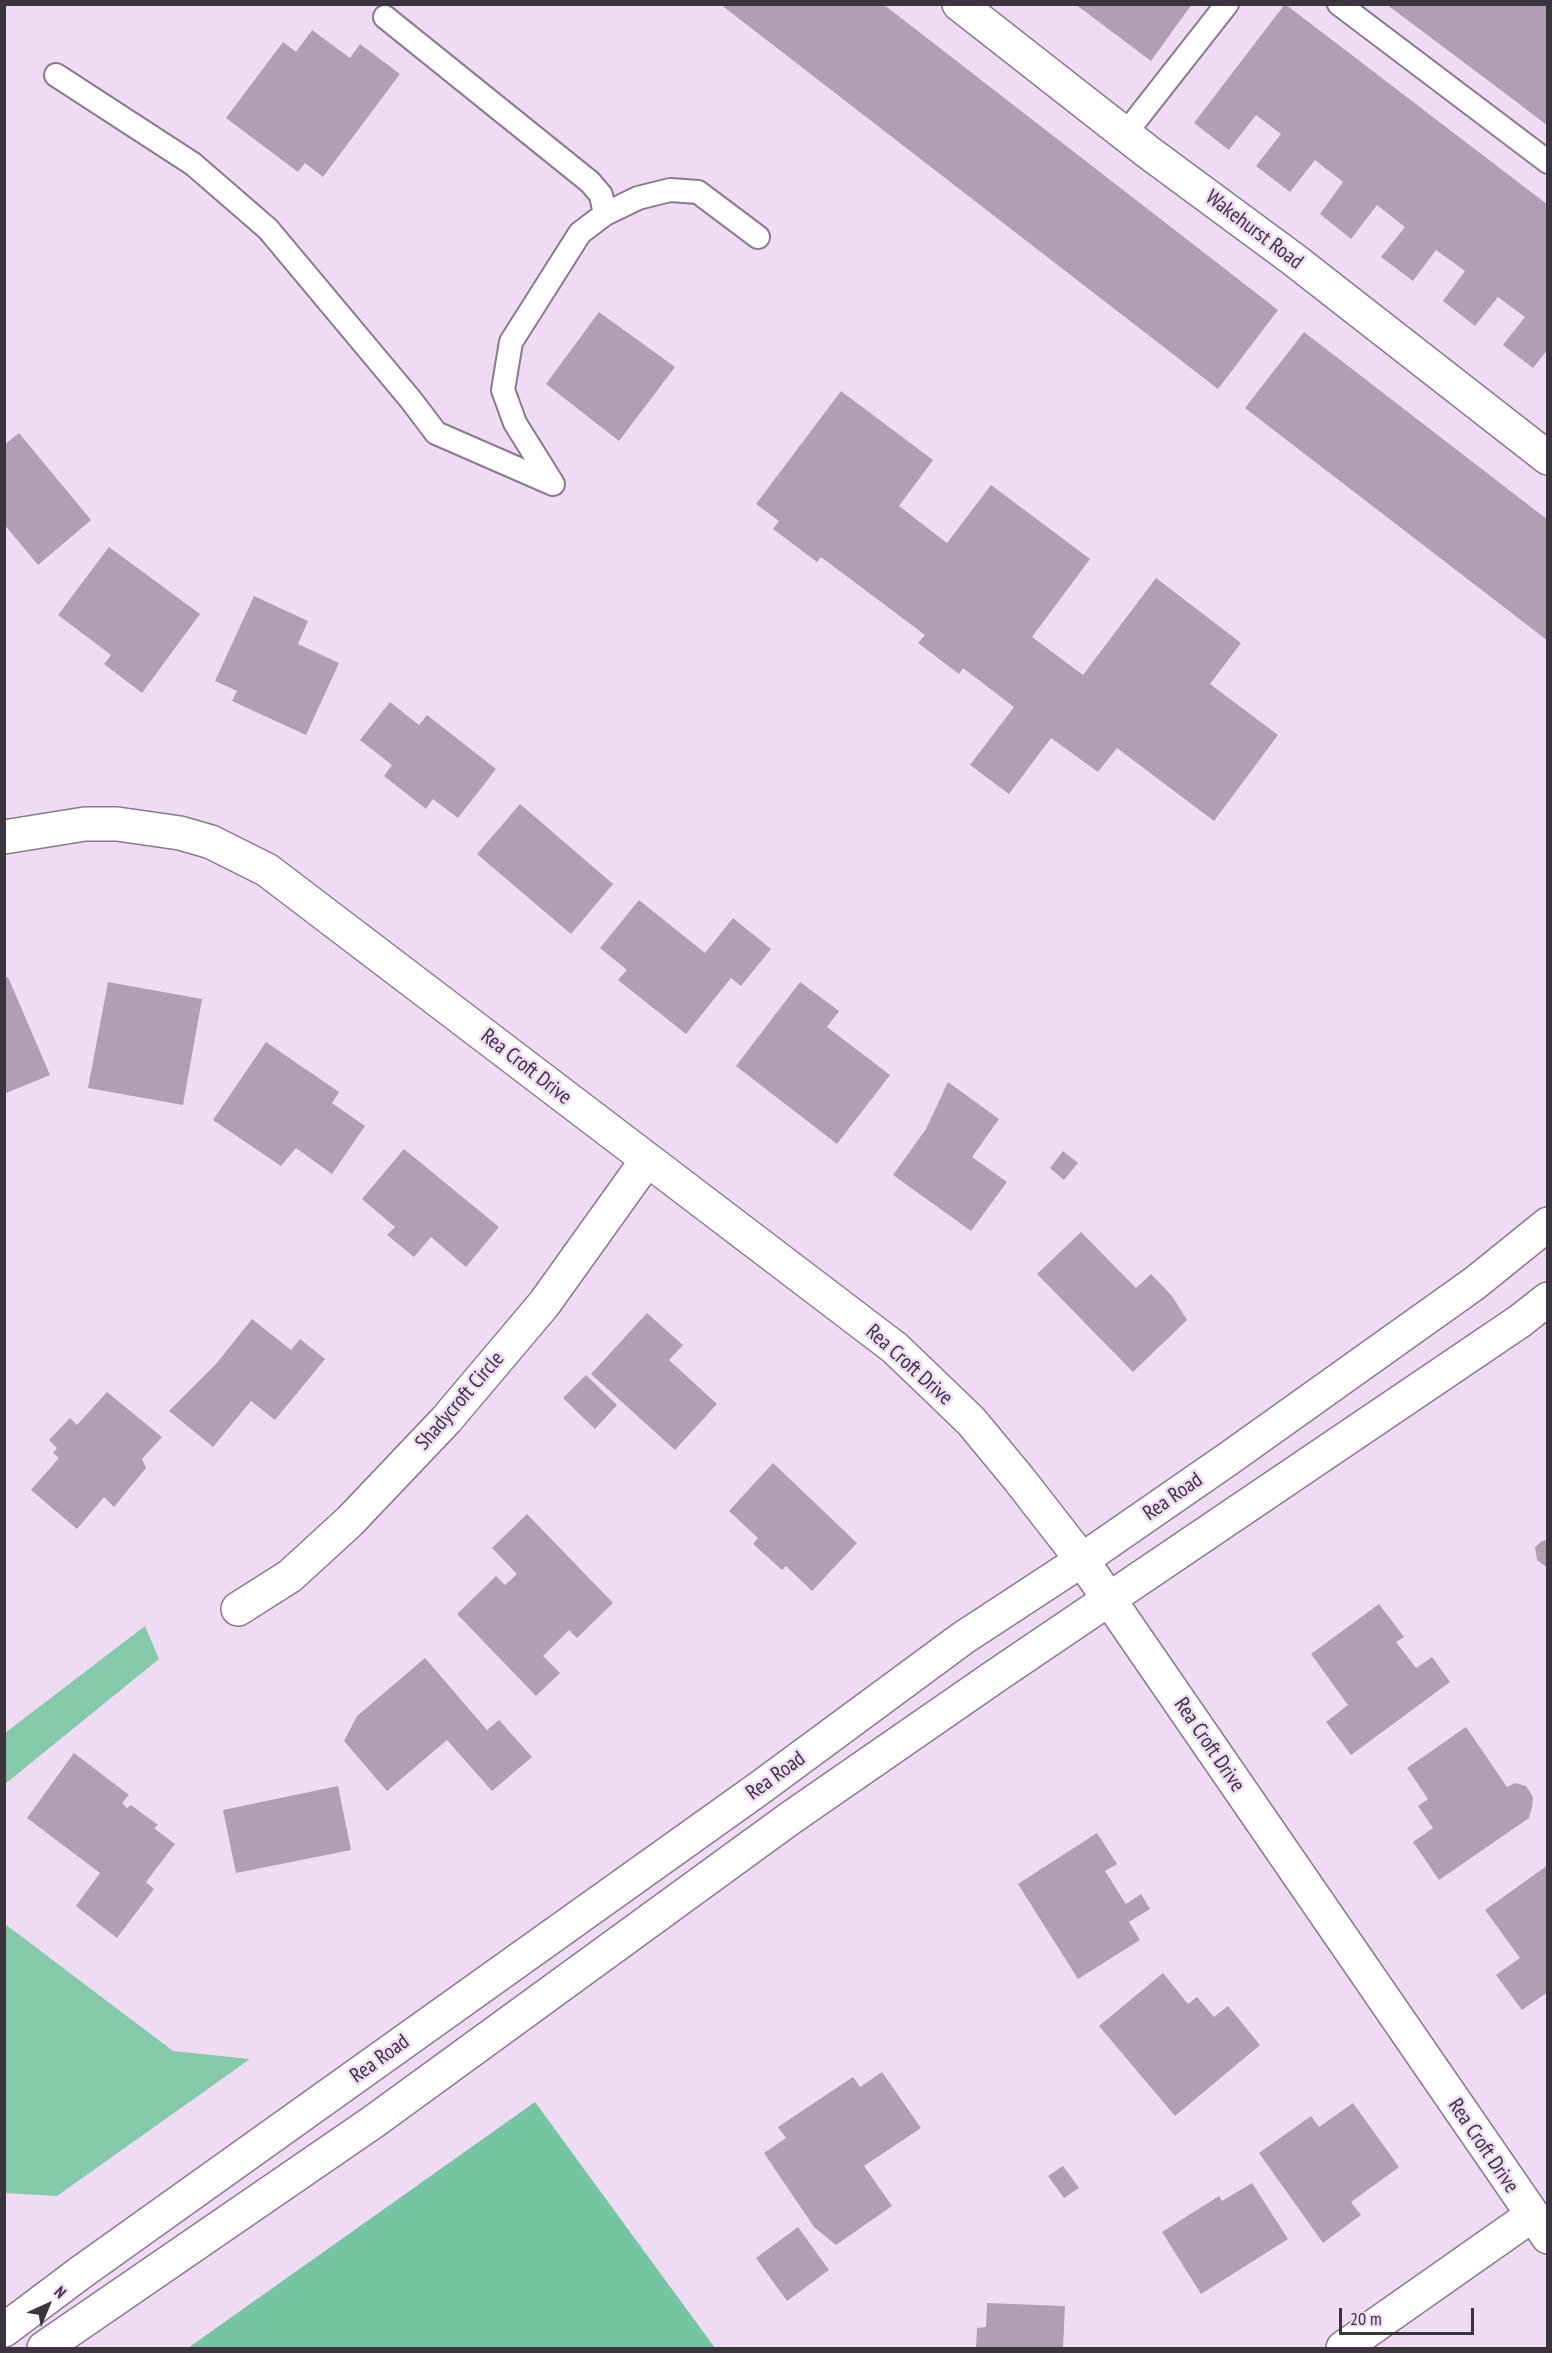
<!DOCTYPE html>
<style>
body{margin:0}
#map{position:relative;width:1552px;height:2353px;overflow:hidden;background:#f0dbf5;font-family:"PT Sans Narrow",sans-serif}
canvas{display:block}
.frame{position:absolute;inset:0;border:6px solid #3b333d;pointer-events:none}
.north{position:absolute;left:18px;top:2275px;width:60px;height:60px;-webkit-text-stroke:4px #f0dbf5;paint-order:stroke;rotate:44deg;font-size:16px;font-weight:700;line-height:24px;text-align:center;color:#3b333d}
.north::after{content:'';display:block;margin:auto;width:21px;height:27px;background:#3b333d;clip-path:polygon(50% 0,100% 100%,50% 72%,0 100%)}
.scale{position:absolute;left:1339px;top:2308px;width:135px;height:27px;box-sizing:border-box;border:3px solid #3b333d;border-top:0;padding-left:8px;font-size:18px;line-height:21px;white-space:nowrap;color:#3b333d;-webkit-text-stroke:4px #f0dbf5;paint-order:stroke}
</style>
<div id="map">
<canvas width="1552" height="2353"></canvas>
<div class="frame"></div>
<div class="north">N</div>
<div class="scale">20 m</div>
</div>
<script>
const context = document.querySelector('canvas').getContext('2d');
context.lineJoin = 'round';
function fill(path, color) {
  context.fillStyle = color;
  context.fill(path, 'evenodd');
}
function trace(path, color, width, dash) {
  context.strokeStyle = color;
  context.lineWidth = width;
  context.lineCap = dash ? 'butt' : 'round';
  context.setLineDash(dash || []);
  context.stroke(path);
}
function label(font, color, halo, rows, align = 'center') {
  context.font = font + ' "PT Sans Narrow",sans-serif';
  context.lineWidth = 5;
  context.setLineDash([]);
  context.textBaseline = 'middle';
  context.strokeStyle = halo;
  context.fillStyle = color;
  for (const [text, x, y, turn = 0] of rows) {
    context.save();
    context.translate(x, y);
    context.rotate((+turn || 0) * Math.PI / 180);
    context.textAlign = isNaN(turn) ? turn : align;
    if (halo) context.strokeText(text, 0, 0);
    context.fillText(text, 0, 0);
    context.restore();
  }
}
fill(new Path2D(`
 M145,1626L159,1659L5,1784V1733Z
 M5,1924L173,2051L250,2059L57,2196L5,2193Z`), '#85c9ab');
fill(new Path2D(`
 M535,2102L715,2348H188Z`), '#75c5a3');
fill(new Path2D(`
 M720,4H883L1278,310L1218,389Z
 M1075,4H1192L1151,61Z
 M1285,4L1548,205V349L1533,368L1503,345L1525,317L1498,297L1475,326L1443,301L1465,271L1436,250L1413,281L1381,257L1405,227L1377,205L1351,239L1320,214L1343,182L1315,160L1290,192L1256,166L1281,134L1256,115L1229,150L1194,123Z
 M1386,4H1548V126L1510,97Z
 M312,30L350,58L360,44L400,74L323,177L305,163L298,172L226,118L283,42L296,52Z
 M599,312L675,367L619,441L546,384Z
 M1304,332L1548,520V641L1245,408Z
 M841,391L933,460L899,506L947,543L991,485L1090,559L1032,637L1083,675L1156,578L1241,643L1210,684L1278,735L1214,821L1117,748L1098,772L1051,738L1009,794L970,765L1014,707L963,668L959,674L918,643L925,635L821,557L817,562L773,529L779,521L756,504Z
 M19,433L91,520L38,565L4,524V445Z
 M109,547L200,614L142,693L104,664L111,655L58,615Z
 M254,596L308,621L298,644L339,663L306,735L232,701L237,691L215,681Z
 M390,702L419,725L427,715L496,769L458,818L433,799L426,809L384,776L392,765L360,740Z
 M520,804L613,884L571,934L477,854Z
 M639,900L705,953L733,918L771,949L741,986L731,978L686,1034L618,980L627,970L600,948Z
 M8,977L50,1075L4,1094V978Z
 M108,982L202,999L183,1105L88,1088Z
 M800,982L839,1011L827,1027L890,1075L837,1144L736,1066Z
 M266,1042L339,1092L332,1103L365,1126L332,1174L296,1148L281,1166L213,1120Z
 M948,1082L999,1119L972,1157L1007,1182L971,1231L893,1175L926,1129Z
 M404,1149L499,1227L466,1267L431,1237L414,1257L387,1235L395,1227L362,1199Z
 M1063,1151L1078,1163L1064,1180L1050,1168Z
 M1081,1232L1136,1288L1151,1274L1172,1296L1187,1320L1133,1372L1037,1274Z
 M647,1313L683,1345L669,1360L717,1404L675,1450L591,1374Z
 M252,1319L291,1350L300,1339L325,1359L275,1420L251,1401L213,1447L169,1411L216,1364Z
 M586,1375L617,1405L595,1429L563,1398Z
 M107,1392L162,1437L142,1459L146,1468L114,1507L104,1497L77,1529L31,1490L59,1458L53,1453L57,1448L49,1440L70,1418L77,1425Z
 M773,1463L857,1543L812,1591L786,1566L782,1570L753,1544L758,1538L729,1511Z
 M527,1514L613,1603L577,1638L569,1630L543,1656L560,1673L536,1696L457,1614L496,1576L505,1585L517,1574L492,1548Z
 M1548,1540V1566H1545L1537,1560L1535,1547L1542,1541Z
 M1379,1604L1404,1637L1396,1642L1416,1668L1432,1657L1450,1682L1351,1755L1326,1722L1348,1705L1311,1654Z
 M425,1658L487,1730L499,1720L532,1757L492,1791L447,1740L387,1791L344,1741L357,1716Z
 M1466,1727L1507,1787L1515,1783L1526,1786L1533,1797L1532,1807L1529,1818L1439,1880L1413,1842L1433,1828L1418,1806L1428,1799L1407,1768Z
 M74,1753L129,1795L122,1803L127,1808L131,1805L158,1825L154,1828L175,1844L146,1882L154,1889L117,1938L76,1906L100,1873L27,1818Z
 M338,1786L351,1850L236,1873L223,1810Z
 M1097,1833L1117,1864L1105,1871L1126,1904L1141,1894L1150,1909L1129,1922L1140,1940L1078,1979L1018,1884Z
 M1548,1865V1992L1522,2010L1496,1975L1520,1958L1485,1910Z
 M1163,1973L1188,2004L1197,1997L1214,2017L1228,2006L1260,2045L1175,2116L1099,2026Z
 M882,2072L921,2128L864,2166L892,2206L836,2245L814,2227L764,2153L786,2138L778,2127L853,2077L860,2087Z
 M1353,2103L1399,2167L1351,2202L1361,2215L1323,2243L1259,2153L1311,2116L1319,2127Z
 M1063,2166L1079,2188L1064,2198L1048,2176Z
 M1252,2183L1288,2239L1201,2294L1162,2232L1219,2196L1222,2201Z
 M798,2227L829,2270L787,2301L756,2258Z
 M987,2303L1065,2306L1063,2348H976L977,2328L986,2327Z`), '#b19eb5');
const service = new Path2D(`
 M1339,4L1548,162
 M385,17L590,182L601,195L605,214
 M56,75L193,164L268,229L411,400L436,433L553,484
 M1125,134L1227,4
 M553,484L515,423L503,390L511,342L580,233L605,214L638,198L670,190L698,192L758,237`);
const minor = new Path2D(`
 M959,4L1148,152L1293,259L1548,458
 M4,837L85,824H117L180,833L211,842L267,870L895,1348L971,1421L1019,1479L1082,1560L1548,2237
 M238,1609L290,1576L350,1521L446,1420L544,1304L647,1160
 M1343,2348L1531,2216`);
const secondary = new Path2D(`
 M4,2330L80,2273L761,1787L963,1638L1082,1560L1228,1459L1475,1283L1548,1224
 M44,2348L373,2122L789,1819L997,1675L1520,1321L1548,1299`);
trace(service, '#8b798f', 26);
trace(minor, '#8b798f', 36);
trace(secondary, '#8b798f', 36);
trace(service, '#fff', 22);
trace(minor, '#fff', 33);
trace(secondary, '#fff', 33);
label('21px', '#3b333d', '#f0dbf5', [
 ["Wakehurst Road",1254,230,37],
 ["Rea Croft Drive",526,1067,38],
 ["Rea Croft Drive",909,1365,42],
 ["Shadycroft Circle",460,1401,-49],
 ["Rea Road",1173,1497,-35],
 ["Rea Croft Drive",1209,1745,56],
 ["Rea Road",776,1776,-36],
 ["Rea Road",380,2059,-36],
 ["Rea Croft Drive",1483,2146,56]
]);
</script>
